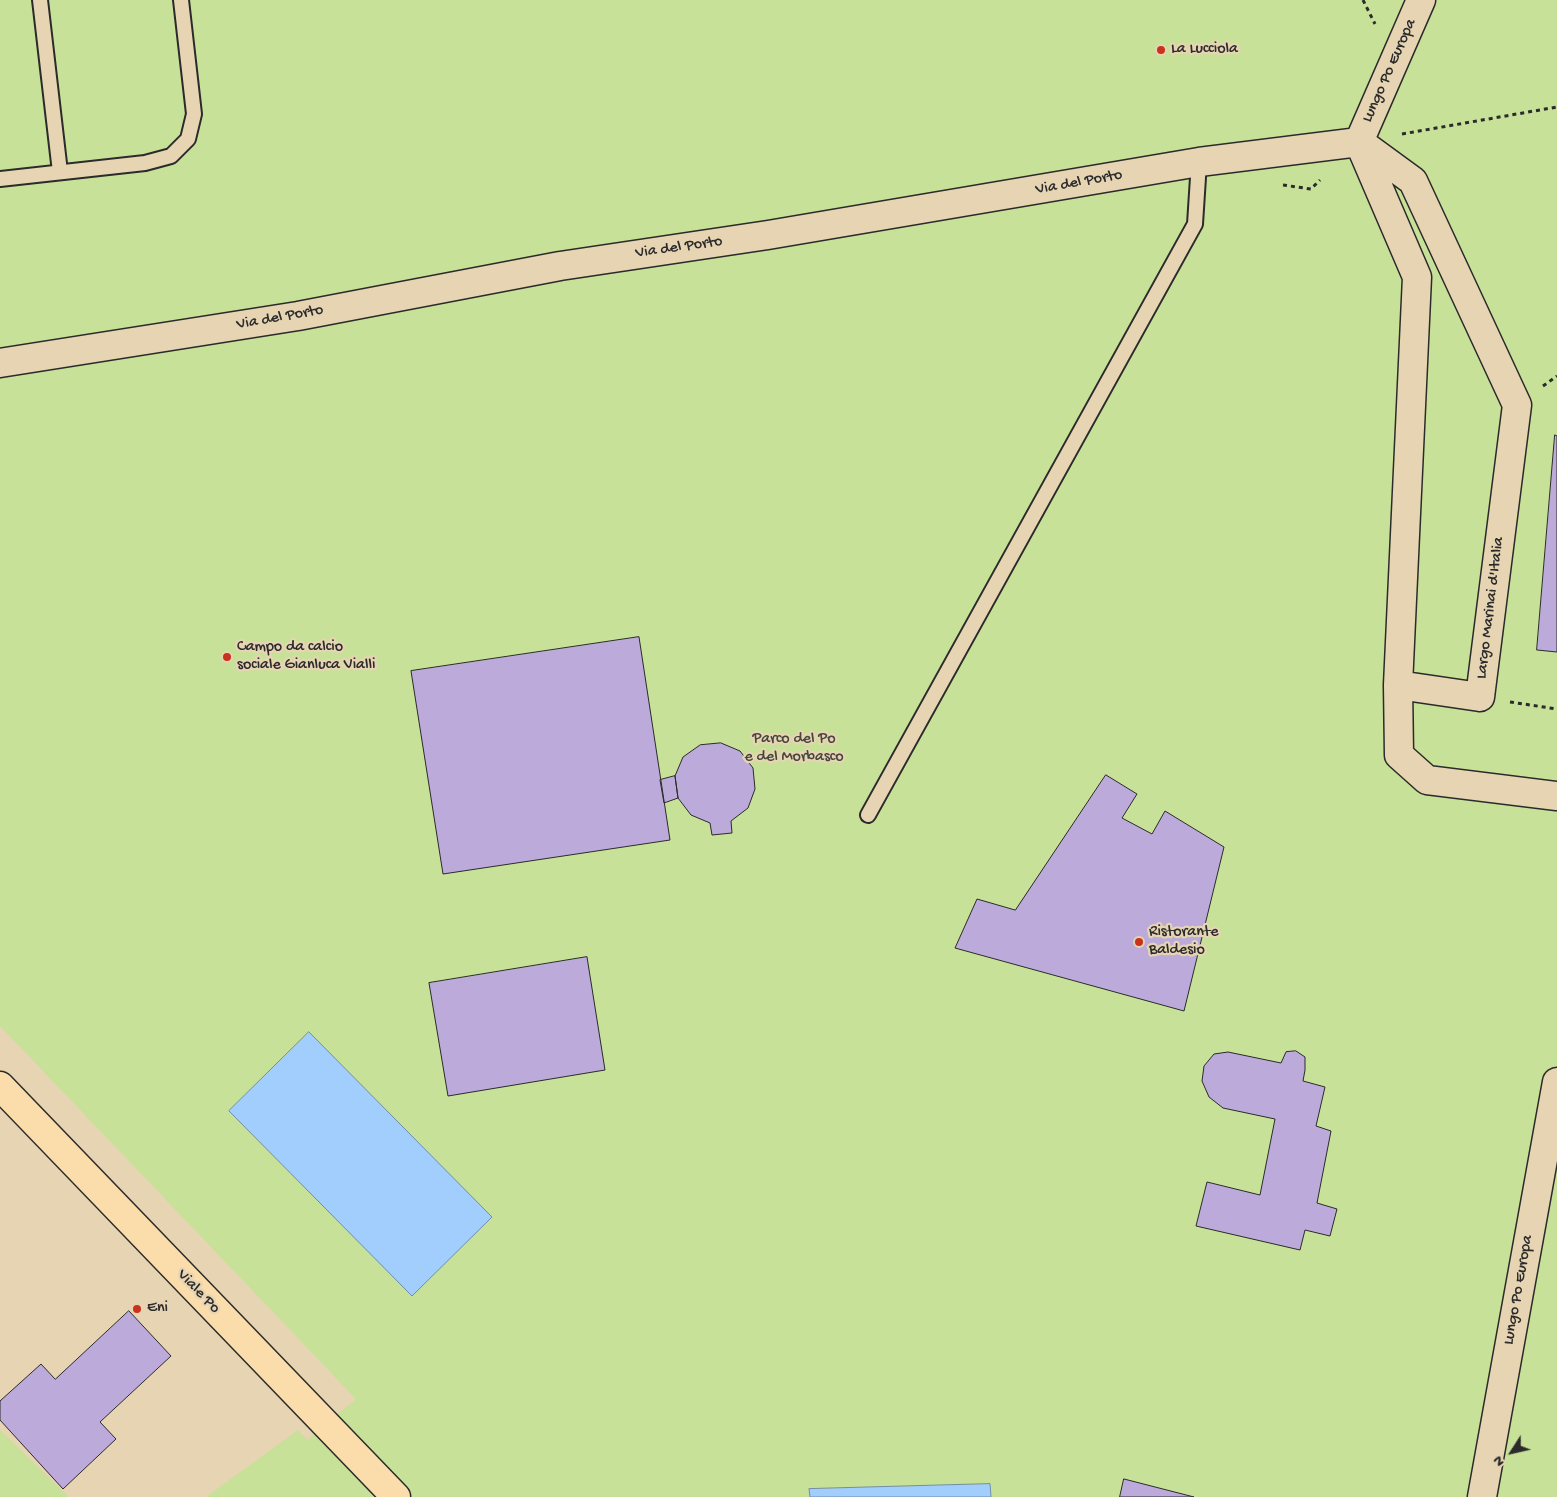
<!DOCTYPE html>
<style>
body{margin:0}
#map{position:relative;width:1557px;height:1497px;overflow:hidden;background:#e6d4b2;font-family:"Gochi Hand",sans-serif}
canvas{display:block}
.north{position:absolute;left:1487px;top:1427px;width:50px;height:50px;-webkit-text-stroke:4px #e6d4b2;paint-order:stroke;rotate:235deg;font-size:14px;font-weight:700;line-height:20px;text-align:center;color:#2b2b2b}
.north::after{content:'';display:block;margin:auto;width:18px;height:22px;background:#2b2b2b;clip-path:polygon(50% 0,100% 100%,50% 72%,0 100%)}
</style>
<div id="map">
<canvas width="1557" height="1497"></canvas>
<div class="north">N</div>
</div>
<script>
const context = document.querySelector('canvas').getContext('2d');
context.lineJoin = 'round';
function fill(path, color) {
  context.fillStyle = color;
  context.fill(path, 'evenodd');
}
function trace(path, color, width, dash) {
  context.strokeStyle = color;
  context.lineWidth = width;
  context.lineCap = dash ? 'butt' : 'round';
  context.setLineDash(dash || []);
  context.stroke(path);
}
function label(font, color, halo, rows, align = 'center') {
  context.font = font + ' "Gochi Hand",sans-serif';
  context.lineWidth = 4.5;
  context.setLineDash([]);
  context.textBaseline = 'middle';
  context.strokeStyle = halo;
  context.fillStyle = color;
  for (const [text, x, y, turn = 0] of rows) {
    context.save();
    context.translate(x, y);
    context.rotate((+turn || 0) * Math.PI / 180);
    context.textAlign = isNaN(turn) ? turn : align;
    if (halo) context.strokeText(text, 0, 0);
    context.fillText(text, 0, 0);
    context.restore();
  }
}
fill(new Path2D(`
 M0,0H1557V1497H206L298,1430L307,1440L356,1399L0,1026Z
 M0,1430L69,1497H0Z`), '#c8e198');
const water = new Path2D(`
 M309,1032L492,1217L412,1296L229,1111Z
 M990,1484L991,1497H810L809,1489Z`);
fill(water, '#a1cefc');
trace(water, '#728da8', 1);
const building = new Path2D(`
 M1555,435L1557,436V652L1537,650Z
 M639,637L670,840L443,874L411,671Z
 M721,743L740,751L753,768L755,789L748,808L731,821L732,833L712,835L710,823L691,815L678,798L675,776L683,757L700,745Z
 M1106,775L1137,794L1122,818L1152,834L1165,811L1224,847L1184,1011L955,948L977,899L1015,910Z
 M675,776L678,798L664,803L660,780Z
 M587,957L605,1070L448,1096L429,983Z
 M1296,1051L1305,1057V1070L1303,1081L1325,1087L1316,1126L1331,1131L1317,1203L1337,1209L1330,1236L1305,1230L1300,1250L1196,1226L1207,1182L1260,1195L1275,1119L1223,1108L1209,1097L1202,1081L1204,1066L1214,1054L1228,1052L1281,1063L1286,1052Z
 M129,1311L171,1356L100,1422L116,1439L63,1489L0,1420V1401L41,1364L55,1379Z
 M1124,1479L1194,1497H1120Z`);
fill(building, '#bbaada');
trace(building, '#2b2b2b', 1);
const service = new Path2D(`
 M40,0L60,172
 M0,179L145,163L171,156L188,139L194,114L181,0
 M868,815L1195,224L1199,162`);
const minor = new Path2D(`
 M1359,142L1417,277L1398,685L1399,755L1427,780L1557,796
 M1359,142L1421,0
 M1361,143L1413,181L1517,405L1480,697L1398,685
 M0,363L298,316L560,266L768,235L1199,162L1359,142
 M1482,1497L1557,1082`);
const primary = new Path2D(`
 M0,1086L396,1497`);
trace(service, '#2b2b2b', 18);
trace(minor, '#2b2b2b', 31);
trace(primary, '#2b2b2b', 31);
trace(new Path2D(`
 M1363,0L1375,24
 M1402,134L1557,107
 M1283,185L1311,189L1320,180
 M1543,386L1557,376
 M1510,702L1557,709`), '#2b2b2b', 3, [4, 4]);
trace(service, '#e6d4b2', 14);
trace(minor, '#e6d4b2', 28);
trace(primary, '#faddab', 28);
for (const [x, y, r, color] of [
 [1161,50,5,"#c8321e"],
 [227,657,5,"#c8321e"],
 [1139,942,5,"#c8321e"],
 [137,1309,5,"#c8321e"]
]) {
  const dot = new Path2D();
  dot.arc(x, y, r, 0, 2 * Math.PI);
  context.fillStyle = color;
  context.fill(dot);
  trace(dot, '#e6d4b2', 2);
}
label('16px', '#2b2b2b', '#e6d4b2', [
 ["La Lucciola",1171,50],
 ["Campo da calcio",237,648],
 ["sociale Gianluca Vialli",237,666],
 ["Ristorante",1149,933],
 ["Baldesio",1149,951],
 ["Eni",147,1309]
], 'left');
label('16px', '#2b2b2b', '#e6d4b2', [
 ["Lungo Po Europa",1390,71,-66],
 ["Via del Porto",1079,183,-10],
 ["Via del Porto",679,248,-8],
 ["Via del Porto",280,318,-10],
 ["Largo Marinai d'Italia",1491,608,-83],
 ["Lungo Po Europa",1519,1290,-80],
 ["Viale Po",198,1292,46]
]);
label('16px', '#43463b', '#e6d4b2', [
 ["Parco del Po",794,740],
 ["e del Morbasco",794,758]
]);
</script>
